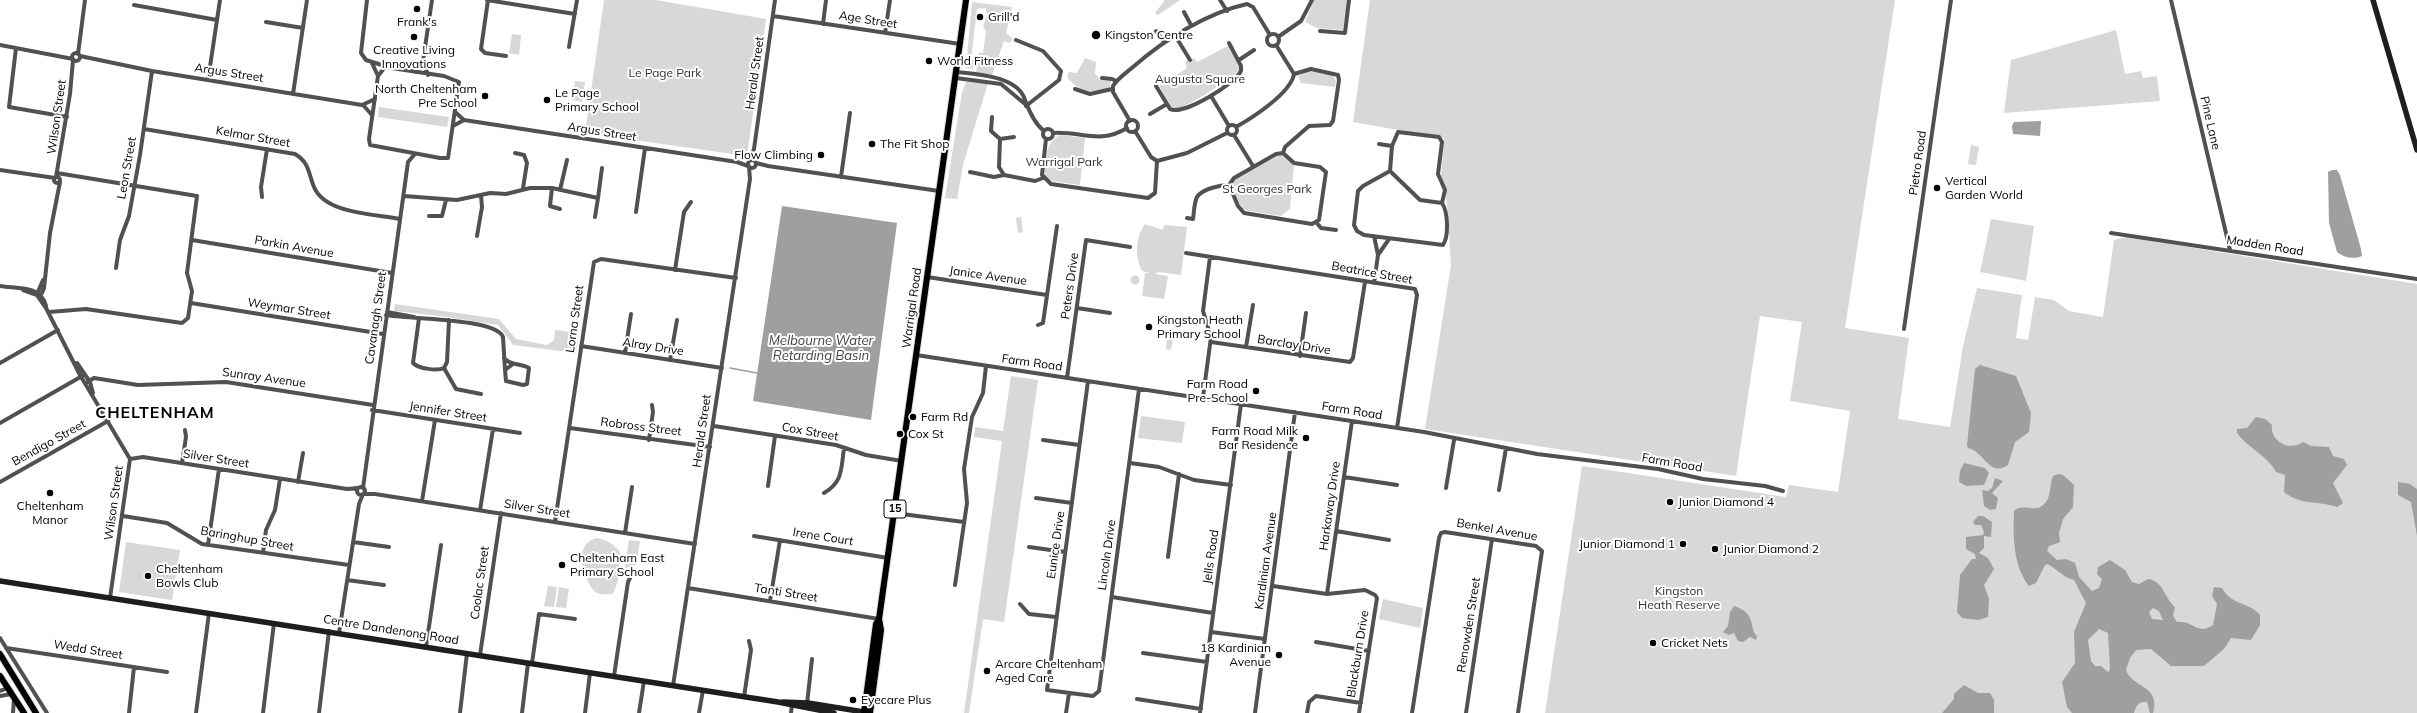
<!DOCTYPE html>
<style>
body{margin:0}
canvas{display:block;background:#fff}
</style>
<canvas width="2417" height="713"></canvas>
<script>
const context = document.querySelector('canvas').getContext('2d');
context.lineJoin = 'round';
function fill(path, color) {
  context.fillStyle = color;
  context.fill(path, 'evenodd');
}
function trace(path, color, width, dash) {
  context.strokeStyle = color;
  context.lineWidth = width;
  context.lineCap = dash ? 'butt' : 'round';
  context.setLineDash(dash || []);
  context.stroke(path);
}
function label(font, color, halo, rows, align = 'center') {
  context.font = font + ' Mulish,sans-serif';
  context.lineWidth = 4;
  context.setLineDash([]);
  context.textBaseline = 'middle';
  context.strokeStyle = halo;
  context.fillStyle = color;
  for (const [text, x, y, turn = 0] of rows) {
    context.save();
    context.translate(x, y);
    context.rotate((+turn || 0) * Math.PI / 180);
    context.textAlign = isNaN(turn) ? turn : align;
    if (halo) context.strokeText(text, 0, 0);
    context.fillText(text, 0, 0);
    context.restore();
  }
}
fill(new Path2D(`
 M604,0H656L766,19L747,156L585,133Z
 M1165,0H1180L1158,15L1155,13Z
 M1314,0H1348L1343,30L1317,28L1305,22Z
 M1370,0H1895L1845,328L1909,338L1898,419L1950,427L1963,346L1977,288L2022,295L2016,338L2028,340L2035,297L2054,300L2069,311L2103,317L2114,240L2126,237L2417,284V713H1545L1582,466L1786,497L1789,485L1838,492L1850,411L1790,401L1802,322L1760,316L1736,476L1425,429L1451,265L1447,203L1441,176L1444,138L1353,122Z
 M972,2L1012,7L1006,33L1013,39L1010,43L1004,41L992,75L976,73L979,52L983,53L986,31L983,27L987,14L986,8L977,9L971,60H974L973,69L966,68Z
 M2116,30L2125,74L2141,71L2143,78L2157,76L2160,101L2004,113L2011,60Z
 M512,34L521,35L519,55L509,53Z
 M1228,46L1239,67V72L1203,96L1177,110L1171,108L1159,86L1187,68L1185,62L1194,58L1197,62Z
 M1085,58L1096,62L1095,73L1100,80L1111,81L1110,88C1092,93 1079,93 1067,77L1069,72L1077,73Z
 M1308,71L1333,75L1336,81L1335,87L1301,83L1298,76Z
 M575,81L585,82L582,102L572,100Z
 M966,82L988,83L963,165L957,199L945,198L962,92Z
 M379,107L449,117L447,127L378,117Z
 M1059,135L1085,138L1080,185L1051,181L1045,177C1044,161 1045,145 1059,135Z
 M1971,145L1979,147L1976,165L1968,164Z
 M1277,154H1281L1294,164L1290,209L1281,216L1244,210C1238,202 1229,191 1232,181Z
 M1021,217L1023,232L1018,233L1016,218Z
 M1991,219L2034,226L2026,281L1980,272Z
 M1145,224L1163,230L1164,225L1187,227L1181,275L1158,272L1155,274L1168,276L1164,299L1142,296L1145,273H1150L1142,271C1135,256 1135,237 1145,224Z
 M1130.5 280a4.5 4.5 0 1 1 9 0a4.5 4.5 0 1 1-9 0Z
 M395,304L499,319L516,339L547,345L554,340L555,330L579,333L576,353L513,345L498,325L448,317L394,311Z
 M1167,338L1173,339L1171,350L1166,349Z
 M1011,376L1038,380L1004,622L983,619L969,713H964L1002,441L974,437L975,427L1003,431Z
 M1141,416L1185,422L1182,443L1138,438Z
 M596,538C607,540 613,543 620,552L618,581L613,594C608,594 602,595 597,593C593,591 591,587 589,583C581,569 575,545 596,538Z
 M629,540L640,541L636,565L625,568Z
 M126,542L180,550L172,600L119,592Z
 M548,586L557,587L554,607L544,606Z
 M559,587L569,589L566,608L556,607Z
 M1383,599L1423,608L1420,628L1379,619Z`), '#d8d8d8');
fill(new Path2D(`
 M2014,122L2041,121L2040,136L2013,134L2012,126Z
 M2332,170H2337L2340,175L2361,249L2362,256C2354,260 2343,257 2337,252L2329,223L2328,172Z
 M782,206L897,223L871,420L753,401Z
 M1980,365L2016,376L2031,413L2029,432L2015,442L2008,465C1989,478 1984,451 1968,448L1967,445L1975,369Z
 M2256,417L2265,419L2272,425C2270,441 2289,452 2303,442L2311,446L2329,447L2333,456L2344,459L2347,465L2333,483L2343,503L2337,507C2317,500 2302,506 2284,492L2285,475L2276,472C2269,457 2248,448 2237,433V429L2247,428Z
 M1964,463L1985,468L1989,473L1984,485L1966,486L1959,482L1960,471Z
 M2058,474L2063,475L2074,485L2073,507L2063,519L2059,533L2060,542L2049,546L2047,551L2057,560L2066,559L2075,563L2079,577L2092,591L2099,588L2102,579L2097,574L2098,567L2110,560L2125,570L2132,582L2139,584L2148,579C2164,581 2164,598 2175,607L2173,616L2177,622C2180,622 2185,622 2187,623C2197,627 2202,633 2213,625L2217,604L2212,596L2214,587L2222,588C2232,606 2248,601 2260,615V625L2251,640L2231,638L2224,649L2204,666H2171L2151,649L2136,650L2130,658L2126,670C2132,688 2161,685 2153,713H2150L2147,702C2139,701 2136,706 2134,713H2072L2067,707L2062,682L2075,663L2074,632L2086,603L2074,580L2066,577L2048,564L2045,565L2036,583L2029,586C2013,566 2013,535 2014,511C2022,503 2034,512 2042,506C2052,499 2049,486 2053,476ZM2153,608L2159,611L2163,620L2152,619L2149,612ZM2099,629L2108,633L2110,669L2108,672L2101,666H2095L2091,661L2088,640Z
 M1995,478L2003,481L1992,493L1998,498L1996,509L1990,510L1984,506L1982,490L1988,491L1992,488Z
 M2398,482L2410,484L2417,489V536L2411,502L2398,495Z
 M1978,516H1983L1992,522L1991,537L1984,536V548L1979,553L1988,558L1994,569L1984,585L1989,599L1988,617L1978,620L1962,618L1957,612L1960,575L1972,559H1976L1975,554L1966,549V537L1983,535L1984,532L1981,525H1975L1973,522Z
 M1734,606C1758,614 1748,628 1757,636L1756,640L1750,637L1743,642L1738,641L1734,633L1729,635L1723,632L1728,626L1730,612Z
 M1964,685L1978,693H1990L1994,700V713H1942L1954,699V694Z`), '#9f9f9f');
trace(new Path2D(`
 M730,368L757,373`), '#9f9f9f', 1.5);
const trunk = new Path2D(`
 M0,654L36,713
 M0,676L24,713
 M864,713L876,624L879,619L966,0
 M870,713L881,630L879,619`);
trace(trunk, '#dbdbdb', 8);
trace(new Path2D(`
 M367,0L361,53L366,60L388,67
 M487,0L575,14
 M488,0L481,49L485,53L506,56
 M1220,0L1227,11
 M2171,0L2230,250
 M134,5L217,20
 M1184,12L1191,25
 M773,16L960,44
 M266,22L303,28
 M823,24L826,0
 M1156,31L1164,42
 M1320,31L1345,33L1349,0
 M885,33L890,0
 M1267 40a6 6 0 1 1 12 0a6 6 0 1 1-12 0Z
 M1176,37L1190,60
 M1278,37L1301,21L1312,0
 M1016,40L1043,51L1061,71L1059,80L1026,106
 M0,45L73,59
 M569,47L577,0
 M16,48L9,107L67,117
 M72 57a4 4 0 1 1 8 0a4 4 0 1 1-8 0Z
 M78,54L85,0
 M80,56L152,71L362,105L375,99
 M1239,60L1254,50
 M423,61L428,75
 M372,63L378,76
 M385,67L444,76L459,82L448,158H440L370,145L369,139L378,76Z
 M415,72L423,61L432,0
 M957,72C976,74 1018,76 1025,100C1029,111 1035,124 1044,131
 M956,78L1001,84L1025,104
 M1102,78L1112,79L1116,81
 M208,80L220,0
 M1156,86L1170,109C1183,116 1235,84 1241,71V66L1229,43
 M1075,89L1090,94L1112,89
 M293,94L307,0
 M1211,96L1229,126
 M363,105L372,115
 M455,112L464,120L737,162L748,166
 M1150,114L1167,104
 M992,117L991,131L1000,139L999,167L1004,175L1035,181L1043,178
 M1126 126a6 6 0 1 1 12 0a6 6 0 1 1-12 0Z
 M1130,121L1113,92V86C1118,78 1126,73 1133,67C1164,40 1206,13 1247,4L1253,7L1270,35
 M1227 130a5 5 0 1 1 10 0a5 5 0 1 1-10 0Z
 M453,126L464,120
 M1236,127C1252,118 1291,93 1294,74L1276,45
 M144,129L295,154C310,163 308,173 314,187C325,214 375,214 400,219
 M1043 134a5 5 0 1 1 10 0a5 5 0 1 1-10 0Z
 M1135,131L1151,157L1157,161L1187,153L1227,133
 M1053,133C1082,131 1099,145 1127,128
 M1234,135L1253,166
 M1000,139L1014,137
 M1046,139L1042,175L1051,184L1148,198L1155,193L1157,161
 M1379,144L1392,146
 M515,153L524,155L527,163L523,188
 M1283,153L1294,163L1320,167L1326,172L1319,220L1312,224L1244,213L1238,206L1229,185L1234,178L1276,154Z
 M1283,153L1285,147L1309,126L1330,125L1333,121L1339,80L1338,75L1311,69L1294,74
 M750,160L754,149L775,0
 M748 164a4 4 0 1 1 8 0a4 4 0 1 1-8 0Z
 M756,163L768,166L939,191
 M0,170L55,178
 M1390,171L1420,200L1442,203C1448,212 1449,236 1443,245L1364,235L1357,231L1354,225L1358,191L1363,186Z
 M1390,171L1392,146L1398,132L1439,137L1442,142L1438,174L1445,190L1442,203
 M970,172L994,177L1004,175
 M56,177L70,94L73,60
 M841,177L850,113
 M54 180a3 3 0 1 1 6 0a3 3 0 1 1-6 0Z
 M552,188L550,206L560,209
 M560,190L567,160
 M404,196L457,200L490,193L506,194L530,188H552L598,198L602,168
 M262,197L261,187L267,149
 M636,212L645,148
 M429,216H442L446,200
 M595,217L598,198
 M1187,218L1193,219C1194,213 1194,203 1197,197C1202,189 1220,185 1229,185
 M1316,222L1321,228L1336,230
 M2111,233L2417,279
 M477,236L482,207L481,195
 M1374,236L1378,255
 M192,240L392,273
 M1186,253L1415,289L1417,295L1397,428
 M116,268L120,240L129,216L140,155L152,71
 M675,270L684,212L691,202
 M927,277L1047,295
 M1374,283L1378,255L1389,239
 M0,286C17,289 41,285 46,306
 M23,290L37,295L46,308L80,375L130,459L110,598
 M37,294L43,280
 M37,295L42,293L44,288L50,233L60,182
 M191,303L383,334
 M1077,308L1110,313
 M49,312L86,309L182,323L188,318L192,291L187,273L197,196L57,173
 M387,312L414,317
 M386,315C407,319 496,318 503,337L505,370
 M419,318L413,363C419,369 437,371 444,368
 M449,320L447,362L444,368L456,389L481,394
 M1038,325L1043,323L1057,226
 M1904,329L1951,0
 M1211,342L1350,362L1353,358L1365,282
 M581,346L722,368
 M1246,347L1253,305
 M625,353L631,314
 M916,355L1424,432L1537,454L1658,469L1703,479L1765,486L1783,491
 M1300,356L1306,313
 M504,358C510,366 521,363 529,368L527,384L523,385L506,381L505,370L513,364
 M670,360L677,320
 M0,363L58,330
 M77,363L90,382L93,393
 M1067,378L1086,240L1130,247
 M1088,381L1047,690L1093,696L1099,691L1139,389
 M86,383L94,378L138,385L226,382L373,405
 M1203,397L1211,337L1203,311L1210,257
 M372,410L520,433
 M0,423L84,375
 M714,426L836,445L866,455L902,461
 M570,428L710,447
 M649,440L653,412L652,405
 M1043,440L1079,445
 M130,459L143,457L347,489L358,488
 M182,463L186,437L185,430
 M1130,463L1159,467L1194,480L1231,485
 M1344,477L1397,485
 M0,482L108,421
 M298,482L303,453
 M768,486L775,436
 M357 491a4 4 0 1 1 8 0a4 4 0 1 1-8 0Z
 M363,488L408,162L415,154
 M1446,488L1454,440
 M1499,490L1506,448
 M824,493C843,482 841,469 844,448
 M363,494H375L695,544
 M1036,498L1072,503
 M422,501L435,420
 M480,510L493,429
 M894,513L964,522
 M123,516L167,523L202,544L349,565
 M555,522L594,262L601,259L736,278
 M1336,531L1389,540
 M625,533L632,487
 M754,536L888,558
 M353,542L389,547
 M208,545L219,469
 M1029,547L1065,552
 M263,553L266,530L275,510L280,479
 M1168,557L1179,474
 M347,580L384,585
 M955,585L967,503L964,469L972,417L983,393L986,366
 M1273,586L1327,594L1365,590L1375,595L1377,598L1359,713
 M688,588L879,619
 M1327,594L1352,421
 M1112,597L1213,613
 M770,601L780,540
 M1020,604L1029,614L1056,617
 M1211,632L1265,639
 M339,633L359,504L363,494
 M0,638L47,713
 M1316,642L1369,651
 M426,647L441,545
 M6,648L167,672
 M1143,653L1207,662
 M480,655L501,513
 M532,663L539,614L575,619
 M614,676L628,582L632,574
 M673,686L750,179L749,167
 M0,691L8,688
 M0,696L11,694
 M744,697L751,650L749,641
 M1137,699L1201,709
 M807,704L812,659
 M13,713L14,699
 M129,713L134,667
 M196,713L209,613
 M263,713L274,623
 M319,713L329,631
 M460,713L467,653
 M522,713L528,663
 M585,713L590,673
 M639,713L644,681
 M699,713L703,690
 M791,713L792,704
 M1066,713L1069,693
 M1200,713L1241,404
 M1255,713L1295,412
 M1307,713L1309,702L1316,696L1361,703
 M1412,713L1439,538L1441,533L1445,532L1536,546L1542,551L1518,713
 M1466,713L1492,539`), '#515151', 4);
trace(new Path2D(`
 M2373,0L2417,150
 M0,581L778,702L834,713
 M783,702L808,703L864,712`), '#1e1e1e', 5.5);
trace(trunk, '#000', 6);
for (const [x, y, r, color] of [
 [417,9,4,"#000"],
 [980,17,4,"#000"],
 [1096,35,5,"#000"],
 [414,37,4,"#000"],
 [929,61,4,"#000"],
 [485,96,4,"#000"],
 [547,100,4,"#000"],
 [872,144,4,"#000"],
 [821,155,4,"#000"],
 [1937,188,4,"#000"],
 [1149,327,4,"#000"],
 [1256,391,4,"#000"],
 [913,417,4,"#000"],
 [900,434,4,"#000"],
 [1306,438,4,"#000"],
 [50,493,4,"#000"],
 [1670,502,4,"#000"],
 [1683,544,4,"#000"],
 [1715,549,4,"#000"],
 [562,565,4,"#000"],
 [148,576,4,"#000"],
 [1653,643,4,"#000"],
 [1279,655,4,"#000"],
 [987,671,4,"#000"],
 [853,700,4,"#000"]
]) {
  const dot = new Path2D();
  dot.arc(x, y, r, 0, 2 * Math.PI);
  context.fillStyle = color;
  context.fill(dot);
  trace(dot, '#fff', 1.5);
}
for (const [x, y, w] of [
 [895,509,22]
]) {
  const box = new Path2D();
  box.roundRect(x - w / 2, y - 9, w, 18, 3);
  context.fillStyle = '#fff';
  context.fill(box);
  trace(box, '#000', 1);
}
label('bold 11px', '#000', null, [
 ["15",895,509]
]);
label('12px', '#000', '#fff', [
 ["Grill'd",988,17],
 ["Frank's",417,22,"center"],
 ["Kingston Centre",1105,35],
 ["Creative Living",414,50,"center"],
 ["Innovations",414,64,"center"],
 ["World Fitness",937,61],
 ["North Cheltenham",477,89,"right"],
 ["Pre School",477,103,"right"],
 ["Le Page",555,93],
 ["Primary School",555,107],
 ["The Fit Shop",880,144],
 ["Flow Climbing",813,155,"right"],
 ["Vertical",1945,181],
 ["Garden World",1945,195],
 ["Kingston Heath",1157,320],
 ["Primary School",1157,334],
 ["Farm Road",1248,384,"right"],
 ["Pre-School",1248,398,"right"],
 ["Farm Rd",921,417],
 ["Farm Road Milk",1298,431,"right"],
 ["Bar Residence",1298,445,"right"],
 ["Cox St",908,434],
 ["Junior Diamond 4",1678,502],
 ["Cheltenham",50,506,"center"],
 ["Manor",50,520,"center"],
 ["Junior Diamond 1",1675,544,"right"],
 ["Junior Diamond 2",1723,549],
 ["Cheltenham East",570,558],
 ["Primary School",570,572],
 ["Cheltenham",156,569],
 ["Bowls Club",156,583],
 ["Cricket Nets",1661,643],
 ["18 Kardinian",1271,648,"right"],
 ["Avenue",1271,662,"right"],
 ["Arcare Cheltenham",995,664],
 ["Aged Care",995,678],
 ["Eyecare Plus",861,700]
], 'left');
label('12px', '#000', '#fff', [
 ["Age Street",868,20,9],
 ["Argus Street",229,73,9],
 ["Herald Street",755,73,-82],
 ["Wilson Street",57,117,-82],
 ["Pine Lane",2210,123,77],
 ["Argus Street",602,132,9],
 ["Kelmar Street",253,137,10],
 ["Pietro Road",1918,163,-82],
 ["Leon Street",127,168,-80],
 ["Madden Road",2265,246,9],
 ["Parkin Avenue",294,247,10],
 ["Beatrice Street",1372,273,10],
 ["Janice Avenue",988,276,8],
 ["Peters Drive",1070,286,-82],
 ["Warrigal Road",912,308,-82],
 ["Weymar Street",289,309,9],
 ["Cavanagh Street",376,318,-82],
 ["Lorna Street",575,319,-82],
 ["Barclay Drive",1294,345,9],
 ["Alray Drive",653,347,9],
 ["Farm Road",1032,363,8],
 ["Sunray Avenue",264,378,8],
 ["Farm Road",1352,411,9],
 ["Jennifer Street",448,412,9],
 ["Robross Street",641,427,7],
 ["Herald Street",702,431,-82],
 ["Cox Street",810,432,10],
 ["Bendigo Street",49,443,-29],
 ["Silver Street",216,459,9],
 ["Farm Road",1672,463,10],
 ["Wilson Street",114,503,-82],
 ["Harkaway Drive",1330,506,-82],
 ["Silver Street",537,509,9],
 ["Benkel Avenue",1497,530,10],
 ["Irene Court",823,537,9],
 ["Baringhup Street",247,539,10],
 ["Eunice Drive",1056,545,-82],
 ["Lincoln Drive",1107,555,-82],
 ["Jells Road",1211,557,-82],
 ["Kardinian Avenue",1266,561,-82],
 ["Coolac Street",480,583,-82],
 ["Tanti Street",786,593,9],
 ["Renowden Street",1469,625,-81],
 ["Centre Dandenong Road",391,630,9],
 ["Wedd Street",88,650,9],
 ["Blackburn Drive",1358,654,-81]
]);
label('12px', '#2f2f2f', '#fff', [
 ["Le Page Park",665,73],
 ["Augusta Square",1200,79],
 ["Warrigal Park",1064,162],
 ["St Georges Park",1267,189],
 ["Kingston",1679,591],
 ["Heath Reserve",1679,605]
]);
label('italic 13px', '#404040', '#fff', [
 ["Melbourne Water",821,341],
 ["Retarding Basin",821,356]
]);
context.letterSpacing = '1px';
label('bold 16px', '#000', '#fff', [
 ["CHELTENHAM",155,413]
]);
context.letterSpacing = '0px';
</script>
